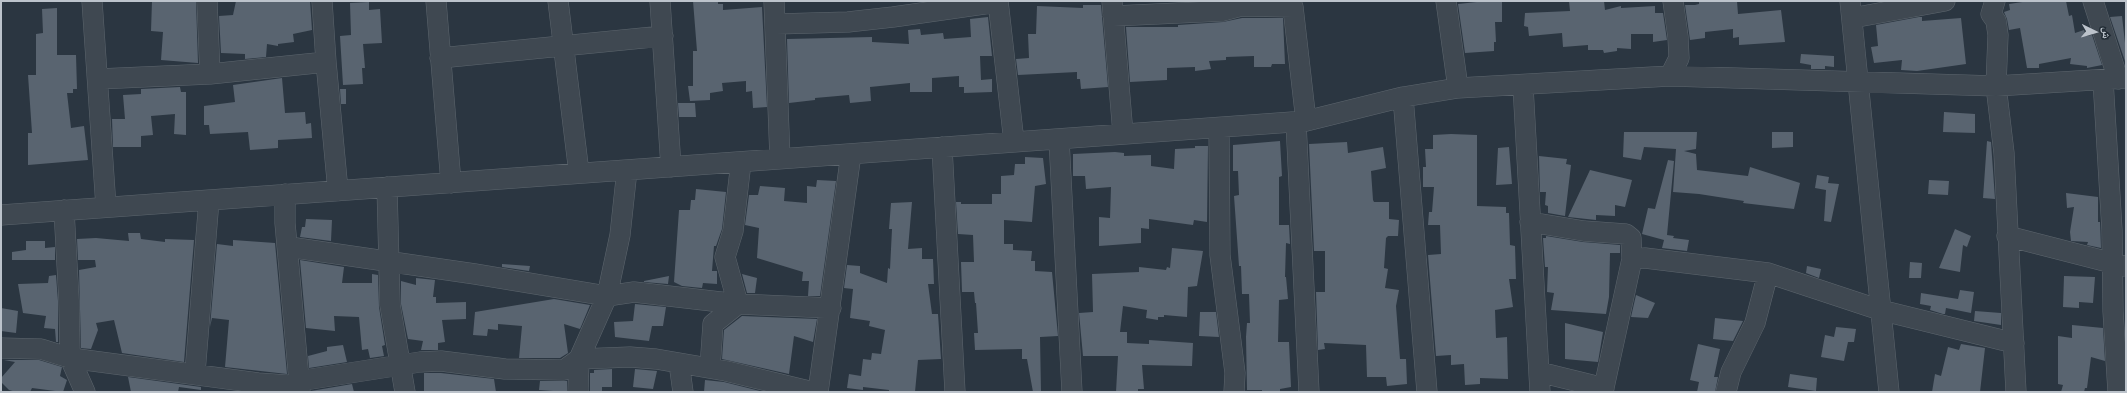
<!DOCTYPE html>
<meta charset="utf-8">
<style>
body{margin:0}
#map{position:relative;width:2127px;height:393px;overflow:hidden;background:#2b3641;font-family:Cabin,"Noto Naskh Arabic",sans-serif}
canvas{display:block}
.frame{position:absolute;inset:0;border:2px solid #bcc3cb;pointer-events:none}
.north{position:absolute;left:2075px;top:12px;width:40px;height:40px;-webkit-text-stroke:3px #232d36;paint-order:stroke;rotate:95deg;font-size:11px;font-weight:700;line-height:16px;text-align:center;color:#bcc3cb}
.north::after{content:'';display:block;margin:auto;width:14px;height:18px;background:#bcc3cb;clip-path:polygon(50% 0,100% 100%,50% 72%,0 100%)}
</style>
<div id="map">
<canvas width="2127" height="393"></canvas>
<div class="frame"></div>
<div class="north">ش</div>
</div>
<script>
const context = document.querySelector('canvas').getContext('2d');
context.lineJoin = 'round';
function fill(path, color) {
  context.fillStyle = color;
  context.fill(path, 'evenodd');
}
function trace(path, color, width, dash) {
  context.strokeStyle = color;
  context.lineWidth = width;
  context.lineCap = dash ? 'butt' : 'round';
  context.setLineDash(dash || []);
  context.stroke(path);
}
fill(new Path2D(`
 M152,1H196L198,63L161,60L163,32L151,31Z
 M236,1H310L312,30L293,34L294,42L278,44V46L267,44L266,57L245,59V54L221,53L219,16L233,15Z
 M693,1H718V4H723V10L762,7L767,107L753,108L752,91L746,92V81L722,83L723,91L710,93V100L690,101L688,86H693V51H697Z
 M1486,1H1502V22H1495L1496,42H1494V51L1465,53L1458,4Z
 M1569,1H1604L1605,10L1621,6V8L1655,6V13H1663L1667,40L1653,42V34H1631V49L1617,48V51L1604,53L1603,50H1588V45L1563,47L1562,33L1529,36L1528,27L1524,26L1525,13L1570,11Z
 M1699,1H1737L1738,14L1781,10L1785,42L1739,45V37L1733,38V29L1705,32V38L1690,40L1685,5H1695L1699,4Z
 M2029,1H2066L2069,16L2072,15L2075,33L2084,30L2086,36L2092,35L2102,65L2087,68V66L2070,64L2071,58L2039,64V68H2027L2020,28L2009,30L2007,19L2004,12L2010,10L2009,4Z
 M369,2V10L380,9L382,43L363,44L365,68H362L363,84L343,85L340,36L351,35L350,3Z
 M1083,5H1101L1108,87L1081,89L1080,79H1077V72L1018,75L1016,59L1029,58L1028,34H1036L1037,6L1083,8Z
 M57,8V55H76L77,89H73V93H67L71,128L84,126L88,160L28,165V133H32L28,75H36V34L43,33L42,9Z
 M2122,16L2126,52V64L2110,17Z
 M988,17L992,56H980L981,80L992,79V92L964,93V87H959V76L932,78V92H910V83L870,87L871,101L850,103L849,95L815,98V100L789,103L787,39L872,37V42L909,44L908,30L920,29L921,35L943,33L944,39L971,37L970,19Z
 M1919,17H1922V21L1961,18L1966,64L1917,71L1901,70L1902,60L1874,63L1871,47L1878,46L1876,25Z
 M1242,18H1283L1285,64H1272L1271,67H1254V56L1226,57V60L1209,61L1211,69L1195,71V67L1167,68V80L1130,82L1126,27H1178V25L1223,22Z
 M1801,54L1834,56V67L1825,66V69H1811V65L1800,63Z
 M282,78L285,113L305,112L306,124L311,123L312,138L278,140V148L250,150L248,132L210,134L209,125H204V106L235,102L233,85Z
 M180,87L181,92H186V135L174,134L175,114L151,116L153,135L141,136V147H113L112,119H125L123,95L141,94V89Z
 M340,89H346V104H341Z
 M678,103H695L696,117H679Z
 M1944,112L1975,114V133L1943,132Z
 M1624,132H1697L1696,149L1684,151L1696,154L1697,170L1748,176L1750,167L1800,183L1794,209L1743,203L1744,201L1699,194L1673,192L1676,149L1644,147L1641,160L1623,157Z
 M1772,132H1793V147L1772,148Z
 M1451,134L1477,135V206L1506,207V213H1509L1510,245L1515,246L1516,279H1509L1513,307L1495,310L1496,338L1507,337L1508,379L1480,378V384L1465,385L1464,364L1451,365V355L1436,356L1428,255L1441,254L1440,225H1428L1429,212H1432L1434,187H1423V167H1426L1425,149H1433V135Z
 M1280,141L1282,176L1279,177V225H1289L1290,244L1286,243L1285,277H1286L1288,299L1279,300L1278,342H1289L1291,387L1280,389V392H1262V390H1247L1246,337L1247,323H1250L1249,294H1242L1241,266H1239L1234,196L1239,195L1238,171H1233V145Z
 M1987,141L1991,142L1995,199L1983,198Z
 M1347,142L1348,153L1383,147L1386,168L1371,171L1373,200L1374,202H1389V219L1399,220L1398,236H1388L1386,238L1384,268L1388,269L1385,288L1399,290L1396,306L1400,359H1406L1407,384L1387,386L1386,377H1367L1366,345L1324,343L1325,349L1318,350L1316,292H1325V251H1314L1309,144Z
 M1195,146H1208L1207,222L1194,220L1193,225L1149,219V229L1141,228V243L1099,246V217L1110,218L1111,187L1086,189L1085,176H1073V154L1115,152L1124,153V156L1151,155V166L1174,169L1175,149L1195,148Z
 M1509,147L1512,184L1496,185L1498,148Z
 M1539,156L1567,159L1566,164L1571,165L1565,216L1548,213V206L1545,205L1546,192H1540Z
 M1025,157L1043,158L1046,184L1035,186L1032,222L1004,220V244H1013V250L1032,251L1031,261H1035V271L1052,272L1058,336L1040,337L1041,392H1033L1027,359H1022V349L975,350L974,333H978L976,303H975L974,292H962L961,262H974L973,235L958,234L956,202H961V204H992V194H1001V176L1014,175L1015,164H1025Z
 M1668,160L1674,161L1667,235L1674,236L1673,238L1689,240L1687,251L1662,248L1664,240L1642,234L1648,208L1655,209Z
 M1590,170L1632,180L1625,207L1615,205V216L1596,215V220L1568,217Z
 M1817,175L1829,177L1828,183L1839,184L1831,222L1824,221L1826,190L1815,188Z
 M817,180L836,181L820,296H808L809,281H802L803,272L757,258L759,228L745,225L749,195H758L760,186L785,188L784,201L807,203V186L816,187Z
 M1929,180L1949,181L1948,195L1928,194Z
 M696,189L726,192L722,229L716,246H714L712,271H717V284L703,283L702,288L682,286L674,282L679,210H690L691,200H695Z
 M2066,193L2098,197V222H2100L2101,248L2087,245L2088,242L2071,241L2070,232L2074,207L2067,208Z
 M912,202L908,249L922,248V259H933L934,284H928L932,314H938L941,359L918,360L915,392H889V390L863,387V390L847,388L849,374L861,376L863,359L871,360L872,353L881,354L885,330L869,326L870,321L850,318L853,289L844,288L847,265L860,266V273L887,283L888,268L890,269L892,229H889L891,203Z
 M306,219L332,220L331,241L300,237L302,227H305Z
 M1955,229L1971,236L1967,247L1963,245L1960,272L1939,268Z
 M128,233H140L141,239L165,242V239L194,240L184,362L122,353L114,320L96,323L98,330L91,349L81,348L79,270L96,267L95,260H78L77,239L96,238L129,241Z
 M1546,236L1583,242L1620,245V253H1610L1609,297L1606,314L1551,310L1554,293L1547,292L1548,267H1545L1543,238H1546Z
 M233,240L275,243L287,374L225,367L229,320L212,318L210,327L217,244L233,246Z
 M26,241H45V248L55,247V260H12V252L26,250Z
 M1172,248L1203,251L1197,286L1188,287L1187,317L1164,315V317H1158V320L1146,318L1147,310L1123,306L1120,332H1127V343L1149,344V340L1193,343L1192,366L1142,365L1144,389H1138V392H1116L1118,356H1083L1079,313L1093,312L1092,274L1139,272V267L1166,270L1167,267L1170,268Z
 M300,260L344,267L342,283H372V274L378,275L379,307L385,345L382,346L384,356L370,358L368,349L362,350L359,317L334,316L335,331L306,328Z
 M1910,262L1922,263L1921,278H1909Z
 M502,264L530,266L529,271L502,267Z
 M1807,266L1821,269L1819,278L1806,273Z
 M742,274L757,278L755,293H747Z
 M56,275L58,301V342H56L55,329L44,328L46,316L23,313L18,284L48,283L49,276Z
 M669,276L668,284L644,282V281Z
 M2064,276L2095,277L2093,303L2079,302V308L2063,307Z
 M416,278L435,280L433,297H436V303L466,302V319L442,320L445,342L438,343V350H421L423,341L408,339L401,304V281L416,285Z
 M1960,290L1974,292L1971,313L1946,308L1945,314H1943L1930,310L1931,306L1920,304L1921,293L1958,299Z
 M1636,295L1655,303L1648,318L1631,317Z
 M554,299L590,305L580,329L564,324L568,353L560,358H519L522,326L498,324V330L488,329L487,336L473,335L475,312Z
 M635,304L666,307L663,326H652L649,341L615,337L614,322L633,321Z
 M1,308L18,311L16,333L1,331Z
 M1975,311L2001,313V325L1974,321Z
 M1200,312H1216L1219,337L1199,336Z
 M742,316L817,319L813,342L794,336L789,374L722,359L724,330Z
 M1715,318L1743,321L1733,341L1713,339Z
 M1565,323L1603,332L1598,362L1565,359Z
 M2072,325L2103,328L2105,361L2091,357L2087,388H2085L2084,392H2061L2063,385L2058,384V336L2072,338Z
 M1836,327L1856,329L1854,342H1848L1844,361L1821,357L1825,335L1834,337Z
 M1698,344L1720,349L1714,377H1718L1715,392H1697L1699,382L1690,380Z
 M1961,344L1985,348L1980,392H1932L1935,374L1941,376L1948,347L1959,350Z
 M343,345L347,362L309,368L308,356L327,351V347Z
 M4,360H39L62,367L60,376L67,380L63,392L32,388L30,392H16L9,390L1,382V378L15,362Z
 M612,369V387H602V392H590V373H594V370Z
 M635,369L657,371L653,389L633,387Z
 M424,373H441L494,379L496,392H424Z
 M1790,374L1817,378L1816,391L1788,387Z
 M128,377L201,387V390L179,387L178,392H131Z
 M705,380L724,382L764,392H704Z
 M540,381H567V392L539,390Z
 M352,384L354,392H311V391Z`), '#596470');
const minor = new Path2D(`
 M92,1L106,207
 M207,1L210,74
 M436,1L451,183
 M558,1L579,173
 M660,1L671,167
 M774,1L780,159
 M998,1L1014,142
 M1112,1L1123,134
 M1446,1L1458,88
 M1850,1L1889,392
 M1995,1L1991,14L1996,21L1998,35L1996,86L2004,153L2016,392
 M2093,1L2118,79
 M1113,16L1222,11L1241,6L1293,7L1306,121
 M1852,18L1945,1
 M776,24L848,22L893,17L998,2
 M440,58L663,36
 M326,62L338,191
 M1670,76L1679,58L1678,37L1673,1
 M98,79L210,74L326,62L322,1
 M2103,80L2112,230L2113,311L2118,392
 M1523,86L1540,392
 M1403,97L1427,392
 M1296,122L1309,392
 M1219,128L1220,255L1235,373L1234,392
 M1059,139L1072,392
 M942,147L955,392
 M387,187L390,305L405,392
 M285,194V223L300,392
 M64,210L69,301L70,358L85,392
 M1,215L1306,121L1403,97L1458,88L1670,76L1996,86L2126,78
 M1530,222L1584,231L1626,234L1631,238L1632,259L1603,392
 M2007,236L2124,266
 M289,247L475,274L607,296L634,292L738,304L831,308
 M1632,259L1645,258L1768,273L1880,310L2014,343
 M1,348L41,349L70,358L258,383L299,386L305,380L420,362L441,361L505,369L564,370L579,359L630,357L656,359L726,371L813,392
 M679,363L683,392
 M710,368L713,324L738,304L725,257L733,231L741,162
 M1539,372L1604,388
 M195,373L209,200
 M578,392L579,359L607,296L620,235L627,170
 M818,392L851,154
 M1726,392L1731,372L1755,323L1768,273`);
trace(minor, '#5d666e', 21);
trace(minor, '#3f4851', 20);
</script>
